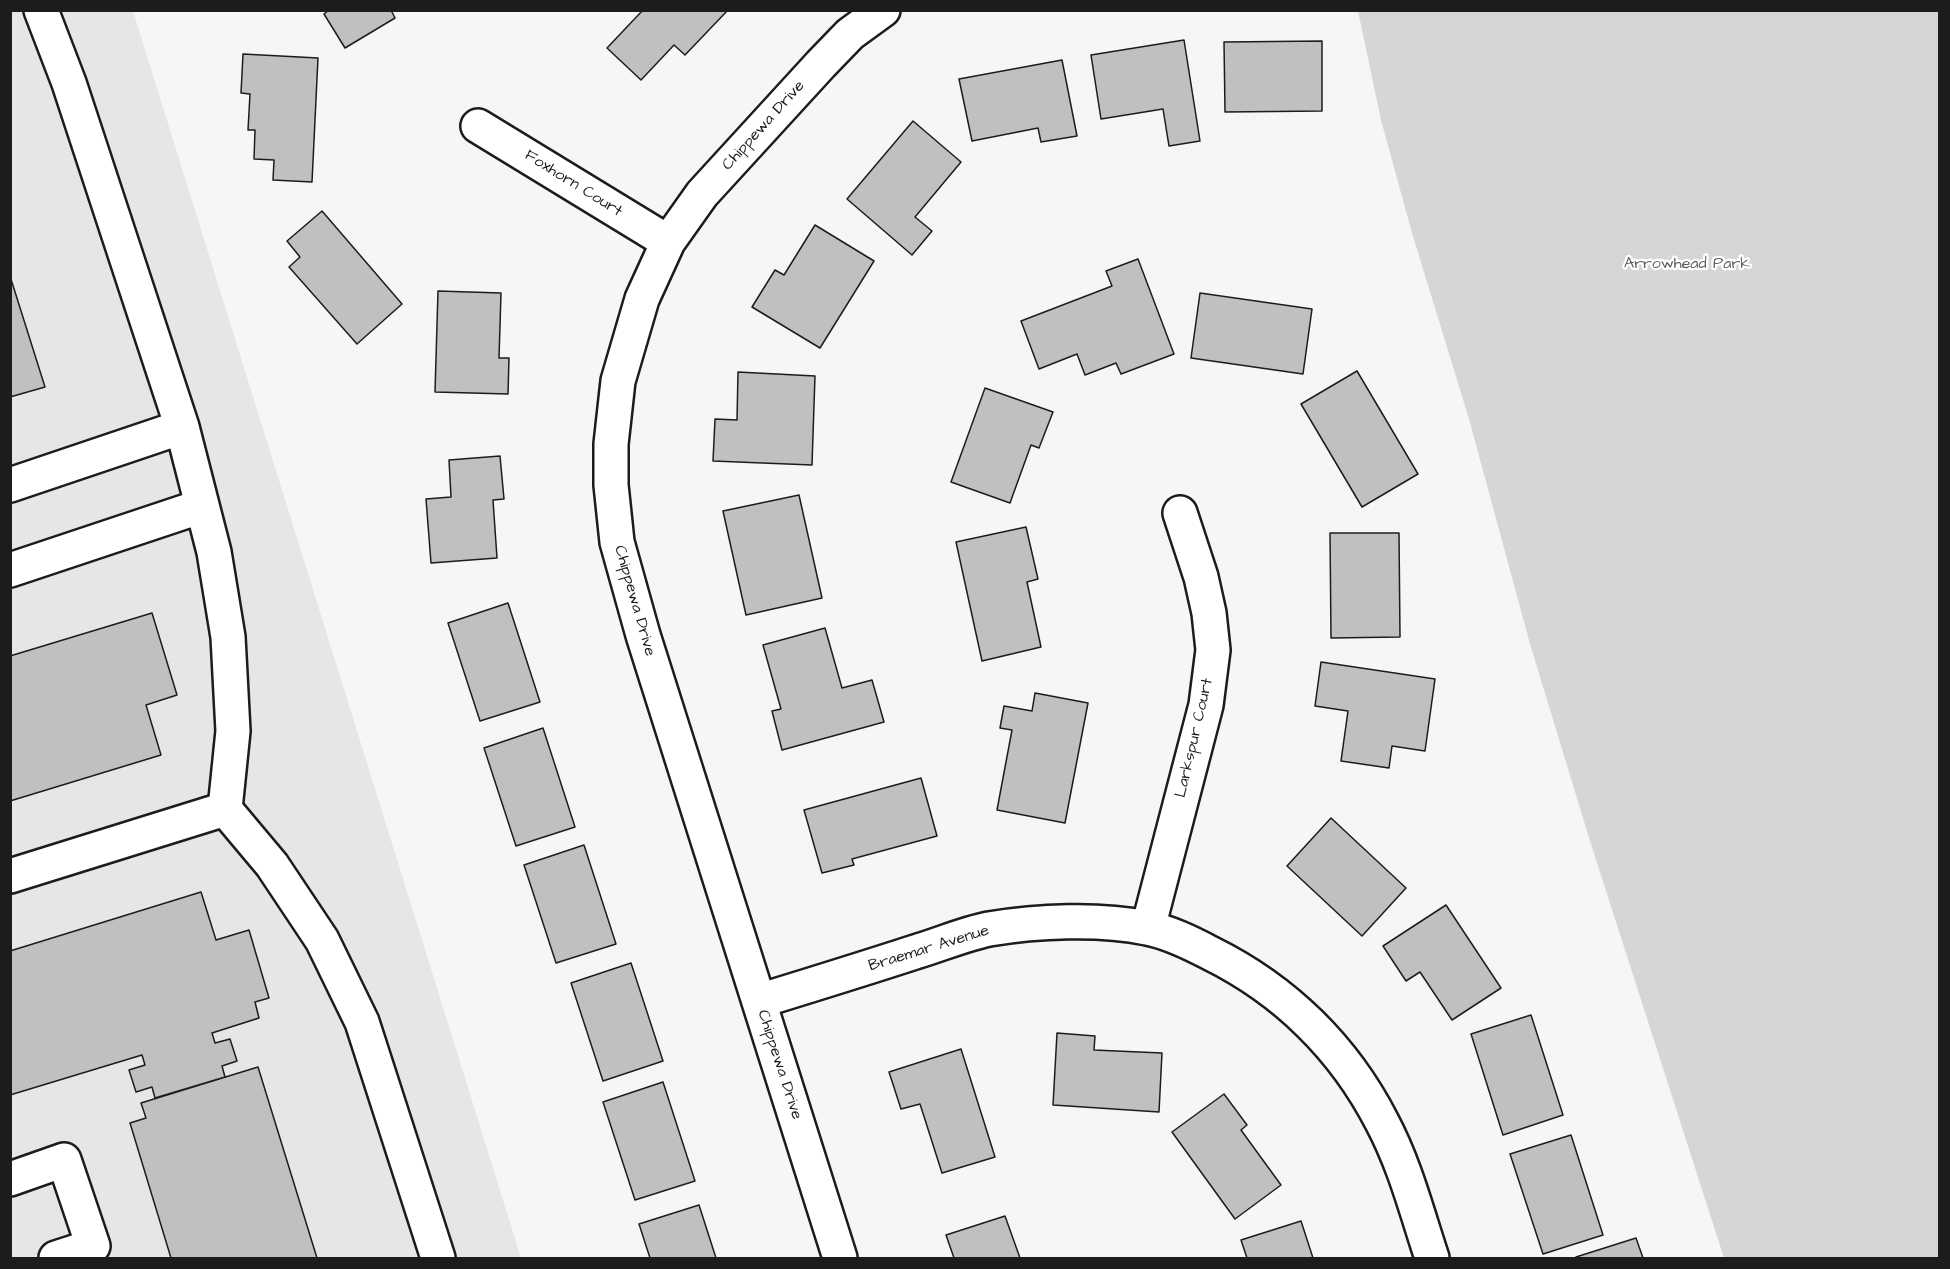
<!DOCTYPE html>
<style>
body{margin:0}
#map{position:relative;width:1950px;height:1269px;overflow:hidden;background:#f6f6f6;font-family:"Architects Daughter",sans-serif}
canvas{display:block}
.frame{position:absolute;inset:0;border:12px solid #1c1c1c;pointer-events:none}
</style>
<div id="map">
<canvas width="1950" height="1269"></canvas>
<div class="frame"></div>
</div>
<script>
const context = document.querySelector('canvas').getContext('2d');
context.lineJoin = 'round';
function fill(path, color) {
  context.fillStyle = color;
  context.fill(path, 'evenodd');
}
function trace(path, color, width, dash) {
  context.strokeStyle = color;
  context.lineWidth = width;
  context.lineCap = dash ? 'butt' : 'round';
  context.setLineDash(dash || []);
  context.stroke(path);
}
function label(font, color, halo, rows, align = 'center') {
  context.font = font + ' "Architects Daughter",sans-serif';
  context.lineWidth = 4.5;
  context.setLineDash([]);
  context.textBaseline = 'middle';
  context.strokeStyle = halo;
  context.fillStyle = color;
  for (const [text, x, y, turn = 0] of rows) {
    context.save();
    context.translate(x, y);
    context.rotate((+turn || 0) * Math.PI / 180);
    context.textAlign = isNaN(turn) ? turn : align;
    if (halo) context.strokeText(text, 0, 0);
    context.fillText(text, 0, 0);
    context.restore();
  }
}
fill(new Path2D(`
 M10,11H133L521,1258H11Z`), '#e6e6e6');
fill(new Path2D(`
 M1358,11H1939V1258H1724L1590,841L1530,644L1469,419L1412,233L1381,120Z`), '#d6d6d6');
const building = new Path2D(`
 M329,10H391L395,18L345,48L324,14Z
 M643,10H728L685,55L674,45L641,80L607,48Z
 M1184,40L1200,141L1169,146L1163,109L1101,119L1091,55Z
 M1322,41V111L1225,112L1224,42Z
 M243,54L318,58L312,182L273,180L274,160L254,159L255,130H248L250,94L241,93Z
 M1062,60L1077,136L1041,142L1038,128L972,141L959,79Z
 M913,121L961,162L915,217L932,231L912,255L847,199Z
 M322,211L402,304L357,344L289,267L300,257L287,241Z
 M815,225L874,261L820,348L752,307L775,270L784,275Z
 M1138,259L1174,354L1121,374L1116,363L1085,375L1077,354L1039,369L1021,321L1112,286L1106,271Z
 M10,276L45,387L10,397Z
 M438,291L501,293L499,358H509L508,394L435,392Z
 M1200,293L1312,309L1303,374L1191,358Z
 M1357,371L1418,474L1362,507L1301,404Z
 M738,372L815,376L812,465L713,461L715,419L737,420Z
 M985,388L1053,412L1039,448L1031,445L1010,503L951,482Z
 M500,456L504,499L493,500L497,558L431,563L426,499L451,497L449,460Z
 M799,495L822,598L746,615L723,511Z
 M1026,527L1038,579L1027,582L1041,647L982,661L956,542Z
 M1330,533H1399L1400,637L1331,638Z
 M508,603L540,702L480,721L448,623Z
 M152,613L177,695L146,705L161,755L10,801V656Z
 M825,628L842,688L872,680L884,722L782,750L772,711L781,709L763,645Z
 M1321,662L1435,679L1425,751L1392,746L1389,768L1341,761L1348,711L1315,706Z
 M1035,693L1088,703L1065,823L997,810L1012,730L1000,728L1004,706L1032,711Z
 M543,728L575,827L516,846L484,748Z
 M921,778L937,836L852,859L854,865L822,873L804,810Z
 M1331,818L1406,888L1362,936L1287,866Z
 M584,845L616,944L556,963L524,865Z
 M201,892L216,940L249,930L269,998L255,1002L259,1018L212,1033L215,1043L230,1039L237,1061L222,1066L225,1077L155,1098L152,1087L136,1092L129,1070L145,1065L142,1055L10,1095V951Z
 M1446,905L1501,988L1452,1020L1420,972L1406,981L1383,946Z
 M631,963L663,1061L603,1081L571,983Z
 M1531,1015L1563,1115L1503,1135L1471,1034Z
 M1057,1033L1095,1036L1094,1050L1162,1053L1159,1112L1053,1105Z
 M961,1049L995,1157L942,1173L920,1104L901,1109L889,1072Z
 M258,1067L317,1258H171L130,1123L146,1118L141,1103Z
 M663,1082L695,1181L635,1200L603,1102Z
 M1224,1094L1247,1125L1241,1130L1281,1185L1235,1219L1172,1132Z
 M1571,1135L1603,1235L1543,1254L1510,1154Z
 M699,1205L716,1258H650L639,1224Z
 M1005,1216L1020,1258H954L946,1235Z
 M1301,1221L1313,1258H1247L1241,1240Z
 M1636,1238L1643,1258H1576V1257Z`);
fill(building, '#c0c0c0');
trace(building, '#1c1c1c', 1.5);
const minor = new Path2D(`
 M478,126L668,242
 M10,485L182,427
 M10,570L202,506
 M225,809L272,865L322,940L362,1022L438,1258
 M10,876L225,809L233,731L228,637L214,552L182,427L69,83L41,10
 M1148,928L1206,705L1213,650L1209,613L1201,577L1180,513
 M759,1001C811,985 863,969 915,952C939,945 964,934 989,929C1037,921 1099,918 1147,928C1169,932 1191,943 1210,953C1285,990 1344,1048 1382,1122C1405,1165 1417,1213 1432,1258
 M10,1179L64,1160L93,1246L56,1258
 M840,1258L643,635L617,542L611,485V444L618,381L642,299L668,242L702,194L821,64L850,34L883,10`);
trace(minor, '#1c1c1c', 38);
trace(minor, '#fff', 33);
label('16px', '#1c1c1c', '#fff', [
 ["Chippewa Drive",764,126,-48],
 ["Foxhorn Court",573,184,32],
 ["Chippewa Drive",634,601,74],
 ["Larkspur Court",1195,738,-77],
 ["Braemar Avenue",929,949,-17],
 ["Chippewa Drive",779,1065,72]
]);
label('16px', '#5d5d5d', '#fff', [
 ["Arrowhead Park",1687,265]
]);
</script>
